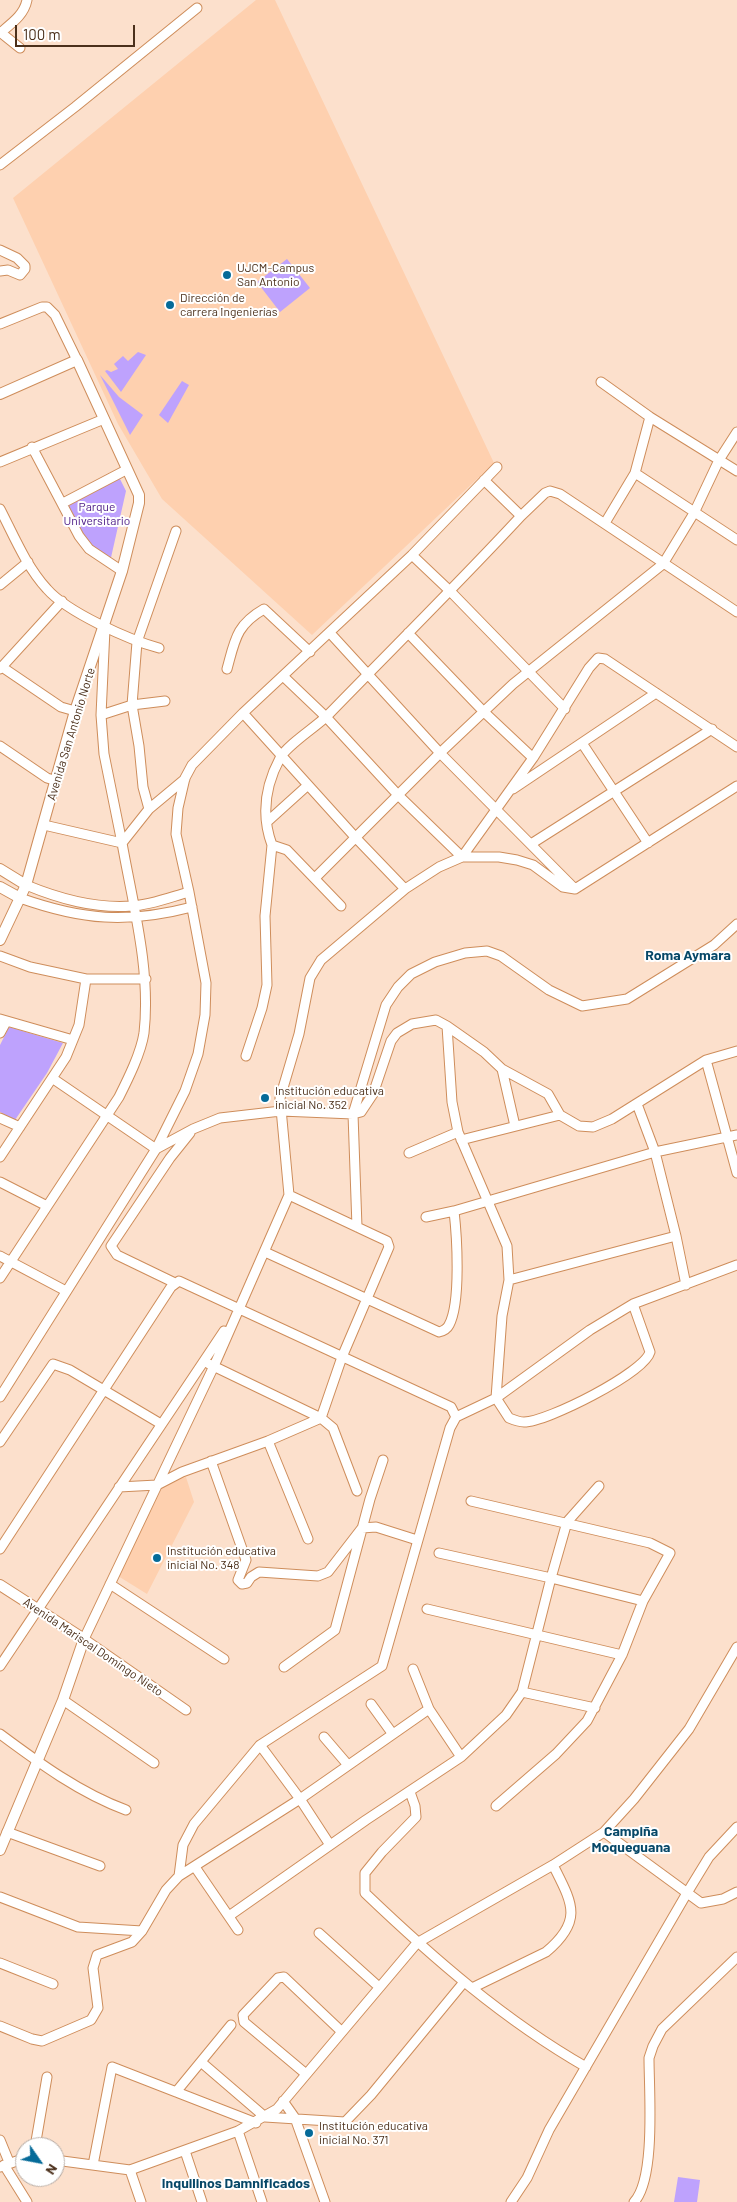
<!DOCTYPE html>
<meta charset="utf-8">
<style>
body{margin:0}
#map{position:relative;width:737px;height:2202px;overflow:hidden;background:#fce0cc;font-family:Barlow,sans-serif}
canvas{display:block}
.north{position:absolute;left:15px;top:2137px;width:50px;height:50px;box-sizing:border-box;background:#fff;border:1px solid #b7aca4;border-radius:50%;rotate:123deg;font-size:14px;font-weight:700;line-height:20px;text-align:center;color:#4b301b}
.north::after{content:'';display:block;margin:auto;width:18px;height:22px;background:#066b99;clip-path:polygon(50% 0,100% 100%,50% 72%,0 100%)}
.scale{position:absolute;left:15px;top:25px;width:120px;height:22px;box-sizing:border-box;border:2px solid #4b301b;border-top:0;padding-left:6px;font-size:15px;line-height:18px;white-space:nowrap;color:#4b301b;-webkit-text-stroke:4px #fff;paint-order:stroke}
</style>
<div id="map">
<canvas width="737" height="2202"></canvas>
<div class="north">N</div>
<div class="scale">100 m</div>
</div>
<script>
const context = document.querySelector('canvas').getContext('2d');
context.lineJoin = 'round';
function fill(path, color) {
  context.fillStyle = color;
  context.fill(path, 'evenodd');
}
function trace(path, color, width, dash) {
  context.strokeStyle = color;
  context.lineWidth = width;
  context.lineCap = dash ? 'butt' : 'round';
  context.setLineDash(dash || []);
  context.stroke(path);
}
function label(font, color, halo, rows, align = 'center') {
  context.font = font + ' Barlow,sans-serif';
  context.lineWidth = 4;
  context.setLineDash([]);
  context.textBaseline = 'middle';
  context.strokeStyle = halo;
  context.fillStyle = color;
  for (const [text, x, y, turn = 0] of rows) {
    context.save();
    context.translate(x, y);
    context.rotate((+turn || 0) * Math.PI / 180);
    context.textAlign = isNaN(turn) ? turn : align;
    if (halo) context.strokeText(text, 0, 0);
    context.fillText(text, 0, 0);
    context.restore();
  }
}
fill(new Path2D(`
 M256,0H275L494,463L312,635L162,499L118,424L13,198Z
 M186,1477L194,1502L147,1594L118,1576L166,1480Z`), '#fed0af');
fill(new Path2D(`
 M287,259L310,288L280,312L257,282Z
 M138,352L146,355L121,392L105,371L107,370L111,372L118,369L114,364L123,356L128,361Z
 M100,375L119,397L143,415L130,435Z
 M182,381L189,385L168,423L159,415Z
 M119,477L126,491L110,562L83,540L66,503Z
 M9,1027L63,1043L47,1073L15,1120L0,1112V1045Z
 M678,2177L700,2180L697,2202H674Z`), '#bea2fd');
const minor = new Path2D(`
 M0,32L20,48
 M0,33C12,23 24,15 27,0
 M0,165L75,107L197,8
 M0,250L17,258L25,266V269L20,275L8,270L0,271
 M0,324L42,307H47L55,315L77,360
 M601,382L650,417L737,471
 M32,447L79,536L89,549L122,571
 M0,462L104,419
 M635,473L737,540
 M63,503L126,470
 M0,509C14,536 26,566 47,589C67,612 129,640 159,648
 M521,516L545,493L550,491L560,494L737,612
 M605,523L635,473L650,417
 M412,555L451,592L565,709
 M0,585L28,562
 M105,629L101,715L104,754L122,843L149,809L185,779
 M330,633L440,753L575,889
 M408,633L483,711L533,758
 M2,667L61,707L75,711
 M0,669L62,601
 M227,669C235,640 236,625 264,609L310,652
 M283,676L326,717L398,795L462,857
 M243,713L355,837L405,889
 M101,715L132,705L165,701
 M582,743L648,843
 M0,746L47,778L57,781
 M513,789L656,693
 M149,809L143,787L139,746L132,705L137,642L176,531
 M267,822L308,785
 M531,844L712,729
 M462,857L533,758L589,668L598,658L605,659L737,747
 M315,878L440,753L513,684L663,564L694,513L719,460L737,432
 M26,885C60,899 95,909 132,906C151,905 171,897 189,892
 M20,898C82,920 127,924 192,907
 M341,906L287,850L272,845C261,815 265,786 280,758C287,745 316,727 328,715C392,649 458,584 521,516L484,480
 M0,956L30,967L86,979H146
 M0,1019L73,1040
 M0,1033L6,1022
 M246,1056L262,1008L267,985L265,916L272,845
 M706,1060L737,1173
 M502,1069L515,1126
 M52,1078L156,1149L193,1129L220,1118L281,1111L353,1114L361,1112L373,1094L391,1041L397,1033L412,1024L436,1020L447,1026
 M0,1118L20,1127
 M461,1140L560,1115
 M409,1153L458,1132
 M0,1157L66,1057L79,1025L86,979
 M0,1182L47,1206
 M426,1217L454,1211
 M357,1227L353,1114L386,1005L398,987L411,974L435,962L465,953L487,951L501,956L549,990L582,1006L627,999L714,945L737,924
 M676,1236L686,1285
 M265,1252L439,1332C443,1331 447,1329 449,1325C461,1303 457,1237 454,1211L655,1152L637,1104
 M0,1256L66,1291
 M0,1278L119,1097C128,1079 141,1053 144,1033C151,970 133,905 122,843L44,825
 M509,1280L676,1236L655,1152L737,1135
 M175,1283L117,1255L111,1246L170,1158L190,1133
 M633,1304L650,1352C644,1373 547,1422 524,1422C519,1422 514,1420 509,1418L496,1398L502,1316L509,1280L507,1246L458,1132L452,1102L447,1026L484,1052L502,1069L548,1094L560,1115L579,1126L593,1127L612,1119L706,1060L737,1051
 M209,1364L321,1418L333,1428L357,1491
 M0,1397L156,1149L185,1091L198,1054L205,1015L206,983L189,892L176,834L178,808L185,778L192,765L243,713L412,555L497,467
 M268,1441L308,1539
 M0,1442L53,1364L70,1370L161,1424
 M211,1461L246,1560L238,1580L242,1584L247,1583L251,1577L259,1572L318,1576L328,1572L362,1528L376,1527L417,1540
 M119,1487L157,1485L182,1472L268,1441L321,1418L342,1357L389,1247L387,1241L374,1235L289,1195
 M471,1501L650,1543L670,1553L643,1601L622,1655L587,1721L556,1754L496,1806
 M0,1549L171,1287L179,1281L451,1407L456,1417
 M439,1553L551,1578L643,1601
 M110,1584L224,1659
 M427,1609L622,1655
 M0,1666L224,1331
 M284,1667L335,1630L370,1499L383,1460
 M413,1669L429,1709L461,1757
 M522,1692L595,1708
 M63,1700L154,1763
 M371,1704L392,1733
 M186,1710L84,1639L214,1366L289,1195L280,1098L299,1034L310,978L321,960L405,889L439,867L462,857H499L517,860L533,865L563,887L575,889L737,786
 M0,1734C39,1763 80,1793 126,1810
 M324,1737L348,1765
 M260,1745L300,1799L330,1845
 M410,1792L415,1806L416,1817L382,1852L365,1873V1893C433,1958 504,2020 586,2067
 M7,1832L100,1866
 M604,1832L701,1903L723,1899L737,1892
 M195,1867L238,1930
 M179,1876L183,1845L194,1824L260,1745L382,1666L450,1428L456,1417L496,1398L590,1330L633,1304L737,1265
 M0,1897L78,1927L142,1931
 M229,1916L366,1820L461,1757L506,1715L522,1692L551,1578L567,1522L599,1486
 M319,1933L379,1987
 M0,1963L53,1984
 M472,1988L546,1952C584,1920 572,1903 553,1865
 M0,2026L32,2039L42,2041L91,2020L98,2008L93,1968L97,1955L132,1942L142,1931L166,1890L179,1876L300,1799L429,1709
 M201,2062L265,2117L345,2122L371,2095L464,1982
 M306,2074L244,2022L243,2015L278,1978L284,1977L341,2031
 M176,2092L231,2025
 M283,2101L295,2118L325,2202
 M238,2131L262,2202
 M0,2140L9,2162
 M35,2147L47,2077
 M185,2151L202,2202
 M55,2160L130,2170L238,2131L277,2109L417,1943L553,1865L604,1832L634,1799L689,1729L737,1647
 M4,2165L27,2202
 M93,2165L112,2067L256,2123
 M0,2167L25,2158
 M130,2170L141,2202
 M511,2202L527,2178L549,2130L687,1893L709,1857L737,1827
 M634,2202C656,2179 649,2091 649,2058L653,2046L662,2029L737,1957`);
const tertiary = new Path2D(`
 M0,394L77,360L139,495V503L122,571L75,711L26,885L0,940
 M0,869L26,885
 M0,887L20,898
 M0,1585L84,1639L63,1700L0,1850`);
trace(minor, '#ce8d5b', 11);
trace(tertiary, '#ce8d5b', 12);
trace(minor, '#fff', 9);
trace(tertiary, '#fff', 10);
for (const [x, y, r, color] of [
 [227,275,5,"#066b99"],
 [170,305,5,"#066b99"],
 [265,1098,5,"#066b99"],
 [157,1558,5,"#066b99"],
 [309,2133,5,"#066b99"]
]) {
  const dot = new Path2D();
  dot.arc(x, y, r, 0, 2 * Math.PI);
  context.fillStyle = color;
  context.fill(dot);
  trace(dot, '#fff', 2);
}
label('12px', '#4b301b', '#fff', [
 ["UJCM-Campus",237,268],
 ["San Antonio",237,282],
 ["Dirección de",180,298],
 ["carrera Ingenierías",180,312],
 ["Institución educativa",275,1091],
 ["inicial No. 352",275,1105],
 ["Institución educativa",167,1551],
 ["inicial No. 348",167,1565],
 ["Institución educativa",319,2126],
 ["inicial No. 371",319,2140]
], 'left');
label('12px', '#481684', '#fff', [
 ["Parque",97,507],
 ["Universitario",97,521]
]);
label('12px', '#4b301b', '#fff', [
 ["Avenida San Antonio Norte",71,734,-73],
 ["Avenida Mariscal Domingo Nieto",93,1647,34]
]);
label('bold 14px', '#074868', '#fff', [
 ["Roma Aymara",688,955],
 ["Campiña",631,1831],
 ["Moqueguana",631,1847],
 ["Inquilinos Damnificados",236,2183]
]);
</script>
